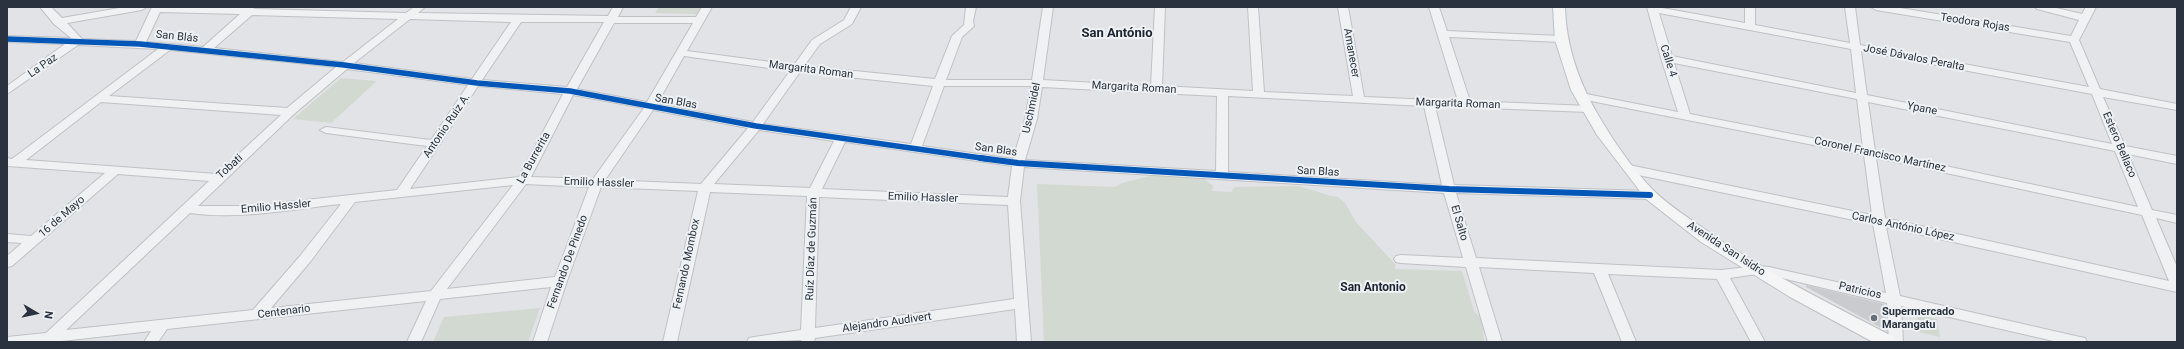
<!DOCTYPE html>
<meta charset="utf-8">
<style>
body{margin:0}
#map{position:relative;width:2184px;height:349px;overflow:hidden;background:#e1e3e6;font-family:Roboto,sans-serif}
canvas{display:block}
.frame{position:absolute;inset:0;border:8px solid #29323e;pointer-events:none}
.north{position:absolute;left:16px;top:293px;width:40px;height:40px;-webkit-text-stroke:3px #eef2f5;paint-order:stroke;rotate:99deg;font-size:11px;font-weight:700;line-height:16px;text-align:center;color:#29323e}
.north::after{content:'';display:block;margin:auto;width:14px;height:18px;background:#29323e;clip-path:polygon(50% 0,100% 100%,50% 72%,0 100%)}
</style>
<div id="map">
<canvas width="2184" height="349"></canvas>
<div class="frame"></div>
<div class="north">N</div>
</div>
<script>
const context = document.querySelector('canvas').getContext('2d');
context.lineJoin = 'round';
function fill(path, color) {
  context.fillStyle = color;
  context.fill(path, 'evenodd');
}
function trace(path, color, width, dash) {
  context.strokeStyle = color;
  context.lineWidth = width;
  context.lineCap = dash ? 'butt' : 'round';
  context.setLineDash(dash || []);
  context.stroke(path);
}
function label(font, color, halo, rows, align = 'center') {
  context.font = font + ' Roboto,sans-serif';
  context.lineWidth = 4;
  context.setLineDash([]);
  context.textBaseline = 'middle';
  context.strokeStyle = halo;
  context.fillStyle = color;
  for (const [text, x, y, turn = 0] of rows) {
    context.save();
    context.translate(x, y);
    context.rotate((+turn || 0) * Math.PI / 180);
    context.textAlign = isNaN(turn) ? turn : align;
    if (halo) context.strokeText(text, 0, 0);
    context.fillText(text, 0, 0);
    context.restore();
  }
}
fill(new Path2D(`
 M659,7H701L697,14L655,13Z
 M341,78L377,81L331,123L293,119Z
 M1153,175L1202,177L1213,186L1212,191L1231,192L1235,187L1299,186L1331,196L1338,197L1345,203L1356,222L1396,265L1394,269L1462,271L1474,311L1482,319L1484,342H1044L1037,184L1115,187L1122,183Z
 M540,308L528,342H433L444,317Z
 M1917,314L1937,319L1940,337L1919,332Z`), '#d2d9d1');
fill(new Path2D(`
 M1806,285L1884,304L1887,331L1806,287Z`), '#c9cbce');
const minor = new Path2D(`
 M40,7H51L62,18L125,7H147L142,10L67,23L82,39L136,41L152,7H251L255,9L406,13L414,7H425L418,13L608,16L613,7H623L618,17H696L702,7H712L687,51L794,65L812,40L844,20L851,7H861L852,24L820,44L804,66L935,79L952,36L964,25L966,7H976L973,21L974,26L962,37L946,80H1032L1043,7H1053L1043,80L1151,86L1155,7H1165L1162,86L1253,91L1248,7H1258L1264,92L1353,96L1338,7H1348L1364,97L1458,101L1429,7H1439L1447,31L1561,36L1566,39L1561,42L1449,37L1470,101L1588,106L1594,109L1588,112L1435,106L1454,185L1650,191L1656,195L1650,199L1456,193L1476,258L1721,270L1757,266L1769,267L1886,293L1873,224L1629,173L1623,169L1629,165L1872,215L1864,155L1581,99L1576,96L1581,93L1678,112L1661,58L1647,7H1657L1745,23V7H1755V25L1850,43L1845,7H1855L1860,45L2089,87L2070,42L1876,10L1871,7H1894L2071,36L2079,20L2037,9L2035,7H2052L2082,14L2086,7H2096L2079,40L2100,89L2177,104V110L2103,97L2125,146L2177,156V164L2128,154L2152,210L2177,215V223L2156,218L2177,267V292L1886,227L1900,296L2080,337L2085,338L2087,342H2058L1901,306L1903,342H1889L1887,303L1769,275L1757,274L1730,278L1765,342H1751L1717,279L1608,274L1636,342H1622L1594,273L1479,267L1502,342H1488L1466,267L1401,263L1396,262L1394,259L1396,256L1401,255L1463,258L1444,193L1024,167L1020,201L1031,342H1017L1015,309L815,338L814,342H802L801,340L747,342L749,338L754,337L801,330L807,196L710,192L677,342H663L698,191L601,187L567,281L547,342H533L551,287L440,299L421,342H407L426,301L167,329L158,342H144L151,331L53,342H7V337L46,333L209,181L118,174L12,266L7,267V256L22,243L7,242V234L31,236L105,173L7,166V158L12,159L158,49L78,45L7,94V86L65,44L7,42V36L71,38L54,24ZM160,12L240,14L203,47L146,42ZM1659,13L1851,49L1856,93L1672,56ZM252,15L398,19L343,62L214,48ZM410,19L511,22L472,79L354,63ZM521,22H604L567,87L482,80ZM614,23H693L647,102L577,89ZM170,50L336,67L287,108L109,96ZM1861,51L2092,94L2112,144L1867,95ZM684,56L790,71L753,122L657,104ZM1674,63L1857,99L1863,148L1690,114ZM347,69L468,85L431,140L326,127L320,130L326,133L427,146L397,190L250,206H198L294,114ZM800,72L933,86L911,144L763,124ZM478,86L563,94L519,177L410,189ZM944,86H1031L1025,119L1013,159L922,146ZM1042,87L1217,96L1216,171L1025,160L1037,119ZM573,95L644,108L593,179L531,177ZM1228,96L1424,106L1442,185L1228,172ZM101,102L281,115L217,174L26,160ZM1868,102L2115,151L2138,207L1875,151ZM653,110L748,128L701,184L605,180ZM759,130L834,141L810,188L714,184ZM845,142L1012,166L1008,197L822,189ZM1876,158L2142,215L2169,281L1885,218ZM526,184L589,187L555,277L447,289ZM513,185L431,291L271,308L310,262L355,202ZM819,197L1008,205L1014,299L815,328ZM341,204L300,256L253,310L66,330L190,213C240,220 291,209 341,204Z`);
const major = new Path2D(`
 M1553,7H1565C1566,45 1578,80 1597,113C1612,139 1631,167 1652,189C1666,203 1684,215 1700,226C1761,270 1828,303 1894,337L1897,342H1873L1790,297L1701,242L1646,199L1597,135L1571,90L1555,40Z`);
trace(minor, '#bfc1c4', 2);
trace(major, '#bec0c3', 2);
fill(minor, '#f0f1f3');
fill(major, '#f5f5f6');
trace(new Path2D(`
 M7,39L140,44L344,65L477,83L570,91L756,126L988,159`), '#0057b8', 5.5);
trace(new Path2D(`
 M980,158L1018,163L1449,189L1650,195`), '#0057b8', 6);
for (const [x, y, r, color] of [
 [1874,318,4,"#697079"]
]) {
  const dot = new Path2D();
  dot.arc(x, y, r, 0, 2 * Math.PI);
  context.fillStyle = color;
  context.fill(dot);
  trace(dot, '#eef2f5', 1.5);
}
label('11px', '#29323e', '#eef2f5', [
 ["Teodora Rojas",1975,23,9],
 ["San Blás",177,37,6],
 ["Amanecer",1351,53,80],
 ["José Dávalos Peralta",1914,58,11],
 ["Calle 4",1668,61,72],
 ["La Paz",43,66,-35],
 ["Margarita Roman",811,70,7],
 ["Margarita Roman",1134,88,3],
 ["San Blas",676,102,10],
 ["Margarita Roman",1458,104,2],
 ["Uschmidel",1032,108,-78],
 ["Ypane",1922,109,11],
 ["Antonio Ruiz A.",447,126,-56],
 ["Estero Bellaco",2119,145,67],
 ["San Blas",996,150,8],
 ["Coronel Francisco Martínez",1880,155,12],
 ["La Burrerita",534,158,-61],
 ["Tobati",230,167,-42],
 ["San Blas",1318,172,3],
 ["Emilio Hassler",599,183,2],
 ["Emilio Hassler",923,198,2],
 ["Emilio Hassler",276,207,-5],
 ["16 de Mayo",62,217,-41],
 ["El Salto",1459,223,74],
 ["Carlos António López",1903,227,12],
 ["Ruíz Díaz de Guzmán",812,249,-88],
 ["Avenida San Isidro",1726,249,33],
 ["Fernando De Pinedo",568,262,-70],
 ["Fernando Mombox",687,264,-78],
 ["Patricios",1860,291,13],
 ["Centenario",284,312,-7],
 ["Alejandro Audivert",887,323,-8]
]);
label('bold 11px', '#29323e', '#eef2f5', [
 ["Supermercado",1882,312],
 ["Marangatu",1882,325]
], 'left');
label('bold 12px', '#1b242f', '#eef2f5', [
 ["San Antonio",1373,288]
]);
label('bold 13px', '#1b242f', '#eef2f5', [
 ["San António",1117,34]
]);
</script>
